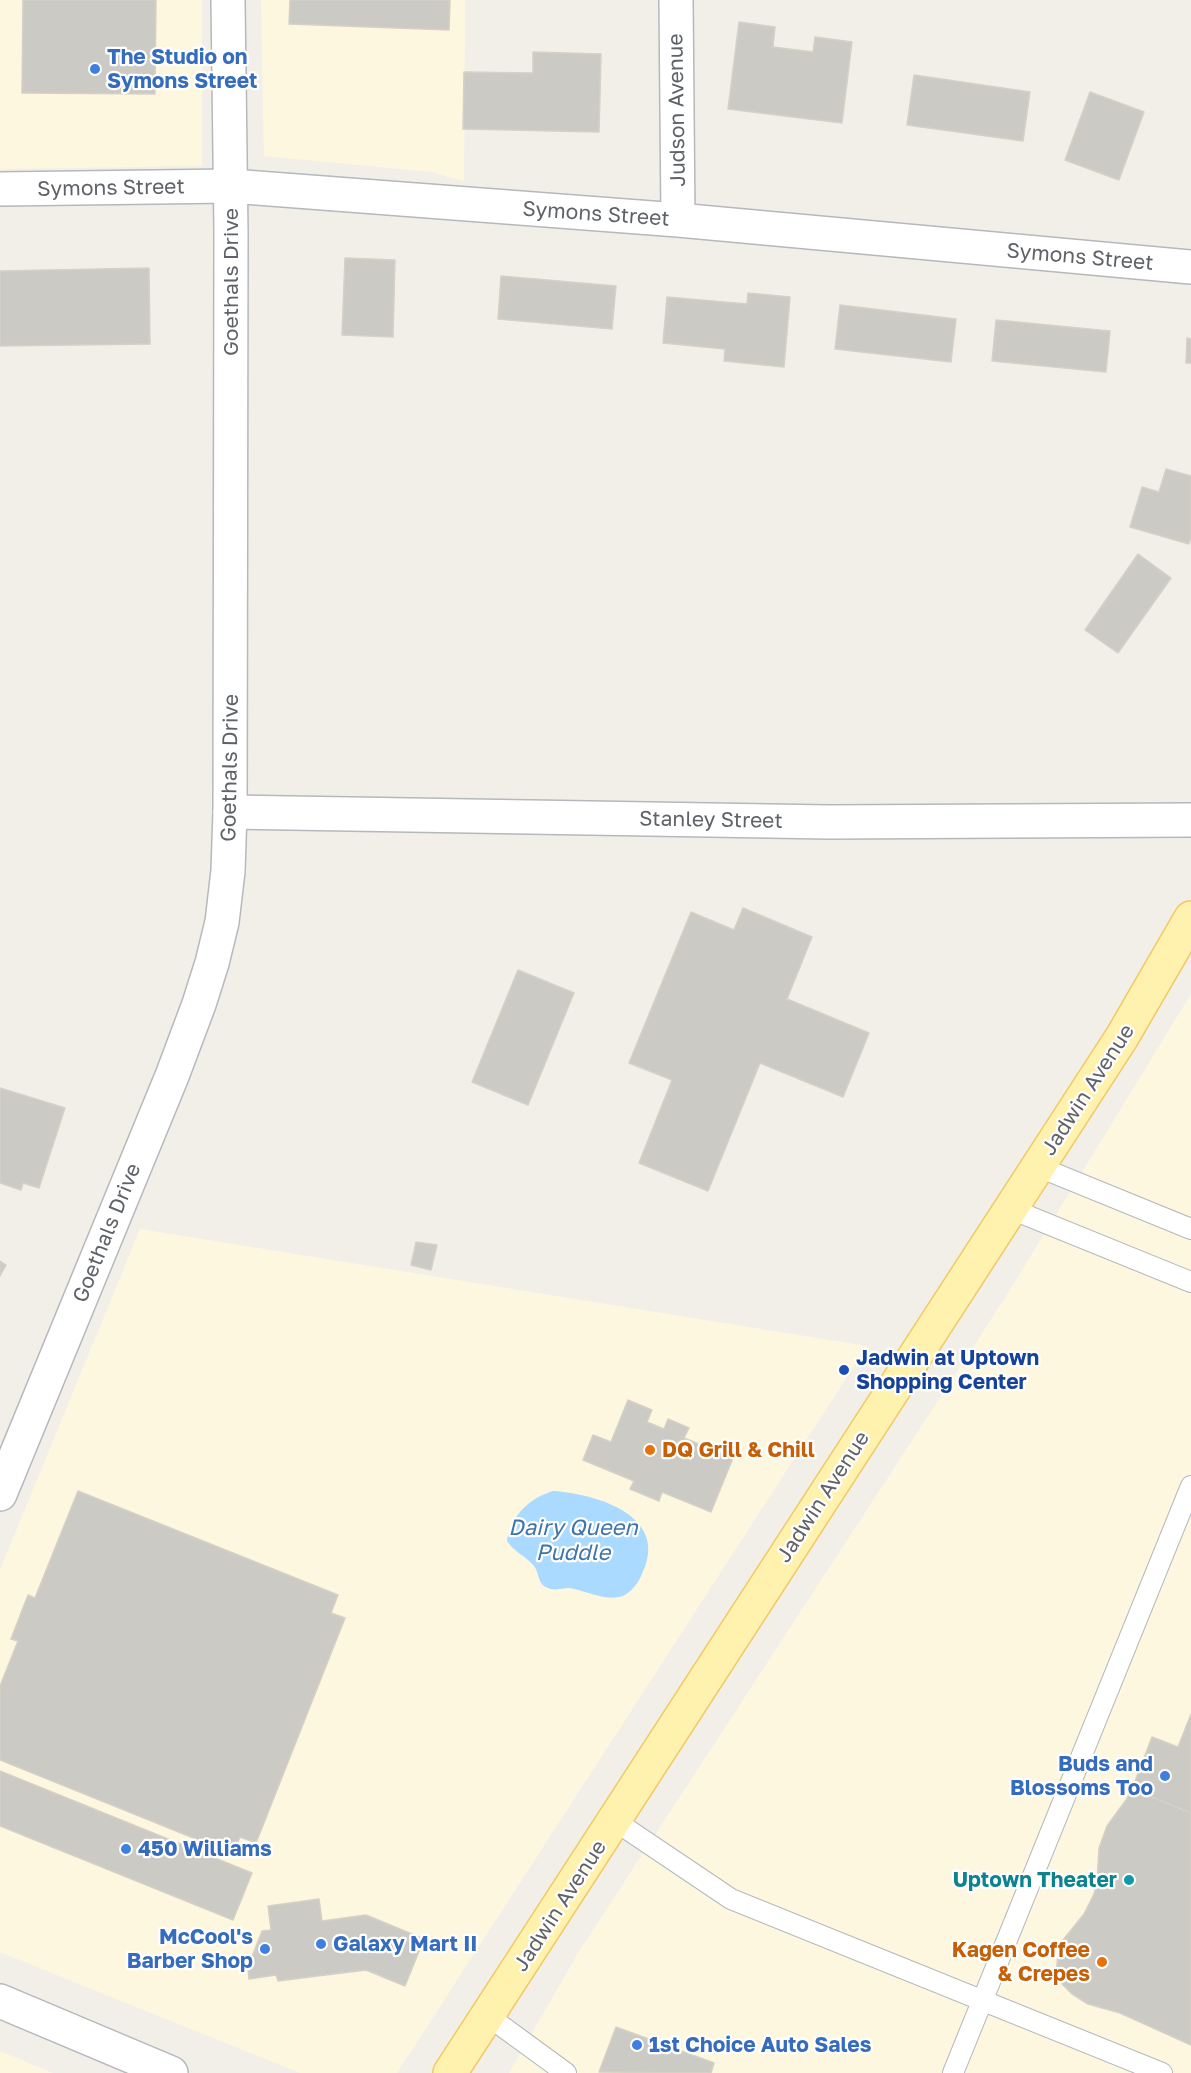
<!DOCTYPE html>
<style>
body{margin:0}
canvas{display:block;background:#f1efe8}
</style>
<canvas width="1191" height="2073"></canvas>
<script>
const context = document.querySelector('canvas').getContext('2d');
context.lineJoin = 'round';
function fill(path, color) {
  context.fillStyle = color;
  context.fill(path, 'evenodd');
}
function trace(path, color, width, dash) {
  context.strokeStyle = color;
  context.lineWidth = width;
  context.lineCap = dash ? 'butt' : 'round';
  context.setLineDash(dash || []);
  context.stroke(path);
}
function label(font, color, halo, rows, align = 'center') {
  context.font = font + ' "Golos Text",sans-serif';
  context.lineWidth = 4.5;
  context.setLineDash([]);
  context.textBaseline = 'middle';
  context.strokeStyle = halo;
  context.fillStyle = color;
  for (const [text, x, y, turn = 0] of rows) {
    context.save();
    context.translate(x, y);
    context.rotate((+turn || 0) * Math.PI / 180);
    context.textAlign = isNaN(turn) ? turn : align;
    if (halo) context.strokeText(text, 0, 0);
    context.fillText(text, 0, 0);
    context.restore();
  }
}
fill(new Path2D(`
 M0,0H202V166L0,169Z
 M261,0H465L464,181L432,172L264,156Z
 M1191,994V2073H509L578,1953L1005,1298Z
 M140,1229L867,1346L397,2073H300L0,1952V1570Z
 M0,2051L53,2073H0Z`), '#fef7e0');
fill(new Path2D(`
 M553,1491C599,1494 672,1517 641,1576C637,1585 629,1595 619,1597C604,1600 588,1592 574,1589C565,1586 557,1592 548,1588C537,1584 540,1574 534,1566C526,1556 514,1552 507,1541C511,1516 529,1498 553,1491Z`), '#aadaff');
const building = new Path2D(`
 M23,0H156L155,94L22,93Z
 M290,0H450L449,30L289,24Z
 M739,22L775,27L773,47L813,52L815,37L852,42L842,123L728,109Z
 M533,52L601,54L599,132L463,129L464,72L533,73Z
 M914,75L1030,92L1023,141L907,125Z
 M1090,92L1144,112L1119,180L1065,160Z
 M345,258L395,260L393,337L342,335Z
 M149,268L150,344L0,346V271Z
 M501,276L616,286L612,329L498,319Z
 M748,293L790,297L784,367L724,361L725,349L663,343L667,297L747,304Z
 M840,305L956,319L951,362L835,349Z
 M996,320L1110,331L1106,372L992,361Z
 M1187,338L1191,339V363H1186Z
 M1166,469L1191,476V537L1189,544L1130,527L1142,487L1159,492Z
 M1138,554L1171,578L1118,653L1085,630Z
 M743,908L812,937L787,999L869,1033L843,1097L760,1063L708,1191L639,1163L672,1080L629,1063L691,912L734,930Z
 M518,970L574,993L528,1105L472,1082Z
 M0,1088L65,1108L39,1188L23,1183L21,1190L0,1183Z
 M416,1242L437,1245L431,1270L411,1265Z
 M0,1261L6,1265L0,1276Z
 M628,1400L652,1410L647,1422L664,1429L668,1419L689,1428L684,1438L733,1458L711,1512L662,1492L659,1501L630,1489L634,1481L583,1460L593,1435L611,1442Z
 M78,1491L338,1595L331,1613L345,1618L256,1843L240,1837L233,1854L0,1760V1686L18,1641L11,1639L28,1595L35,1598Z
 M1191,1714V1813L1132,1789L1152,1737L1178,1747Z
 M0,1771L252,1873L233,1920L0,1826Z
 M1132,1789L1191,1813V2045L1120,2013L1088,2004L1072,1994L1062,1984L1056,1973L1058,1955L1063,1940L1084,1914L1094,1894L1097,1883L1099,1848L1107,1826L1126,1800Z
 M319,1899L322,1921L366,1915L424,1939L405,1986L366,1970L278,1981L276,1975L249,1979L248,1967L262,1931L271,1930L268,1906Z
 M616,2027L714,2063L711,2073L599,2072Z`);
fill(building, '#cccac5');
trace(building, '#d6d1c6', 1.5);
const service = new Path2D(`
 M1039,1167L1191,1229
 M1011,1209L1191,1282
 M615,1821L731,1899L1162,2073
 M488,2016L566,2073
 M953,2073L1191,1486`);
const minor = new Path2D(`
 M676,0L678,220
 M0,189L231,186L678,220L1191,267
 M230,812L829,822L1191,820`);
const tertiary = new Path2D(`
 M0,1494L172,1076L199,1004L212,963L222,922L228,871L230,812L231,232L228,0
 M0,2001L171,2073`);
const primary = new Path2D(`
 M450,2073L1122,1037L1191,918`);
trace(service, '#b5b8bc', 22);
trace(minor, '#b5b8bc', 36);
trace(tertiary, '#b5b8bc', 36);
trace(primary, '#f2c960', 36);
trace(service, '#fff', 20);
trace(minor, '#fff', 33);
trace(tertiary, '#fff', 33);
trace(primary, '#fff2af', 33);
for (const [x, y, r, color] of [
 [95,69,6,"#3f7fe0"],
 [844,1370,6,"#1a4fb4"],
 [650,1450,6,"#e8710a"],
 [1165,1776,6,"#3f7fe0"],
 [126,1849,6,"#3f7fe0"],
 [1129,1880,6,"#0f9aa8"],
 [321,1944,6,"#3f7fe0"],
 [265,1949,6,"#3f7fe0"],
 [1102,1962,6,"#e8710a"],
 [637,2045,6,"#3f7fe0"]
]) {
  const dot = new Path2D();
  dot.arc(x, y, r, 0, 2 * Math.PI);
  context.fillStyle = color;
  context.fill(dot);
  trace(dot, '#fff', 2);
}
label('bold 21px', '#366cbe', '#fff', [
 ["The Studio on",107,57],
 ["Symons Street",107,81],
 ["Buds and",1153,1764,"right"],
 ["Blossoms Too",1153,1788,"right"],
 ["450 Williams",138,1849],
 ["McCool's",253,1937,"right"],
 ["Barber Shop",253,1961,"right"],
 ["Galaxy Mart II",333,1944],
 ["1st Choice Auto Sales",649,2045]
], 'left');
label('21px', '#5f6368', '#fff', [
 ["Judson Avenue",677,110,-91],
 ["Symons Street",111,188,-1],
 ["Symons Street",596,214,4],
 ["Symons Street",1080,257,5],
 ["Goethals Drive",231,282,-90],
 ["Goethals Drive",230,768,-89],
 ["Stanley Street",711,820,1],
 ["Jadwin Avenue",1088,1090,-57],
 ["Goethals Drive",107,1233,-68],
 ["Jadwin Avenue",823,1497,-57],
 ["Jadwin Avenue",560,1906,-57]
]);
label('bold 21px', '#164399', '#fff', [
 ["Jadwin at Uptown",856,1358],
 ["Shopping Center",856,1382]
], 'left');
label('bold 21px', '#c56008', '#fff', [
 ["DQ Grill & Chill",662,1450],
 ["Kagen Coffee",1090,1950,"right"],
 ["& Crepes",1090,1974,"right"]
], 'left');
label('bold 21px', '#0d838f', '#fff', [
 ["Uptown Theater",1117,1880]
], 'right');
label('italic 22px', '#4174aa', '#fff', [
 ["Dairy Queen",573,1528],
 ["Puddle",573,1553]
]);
</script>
